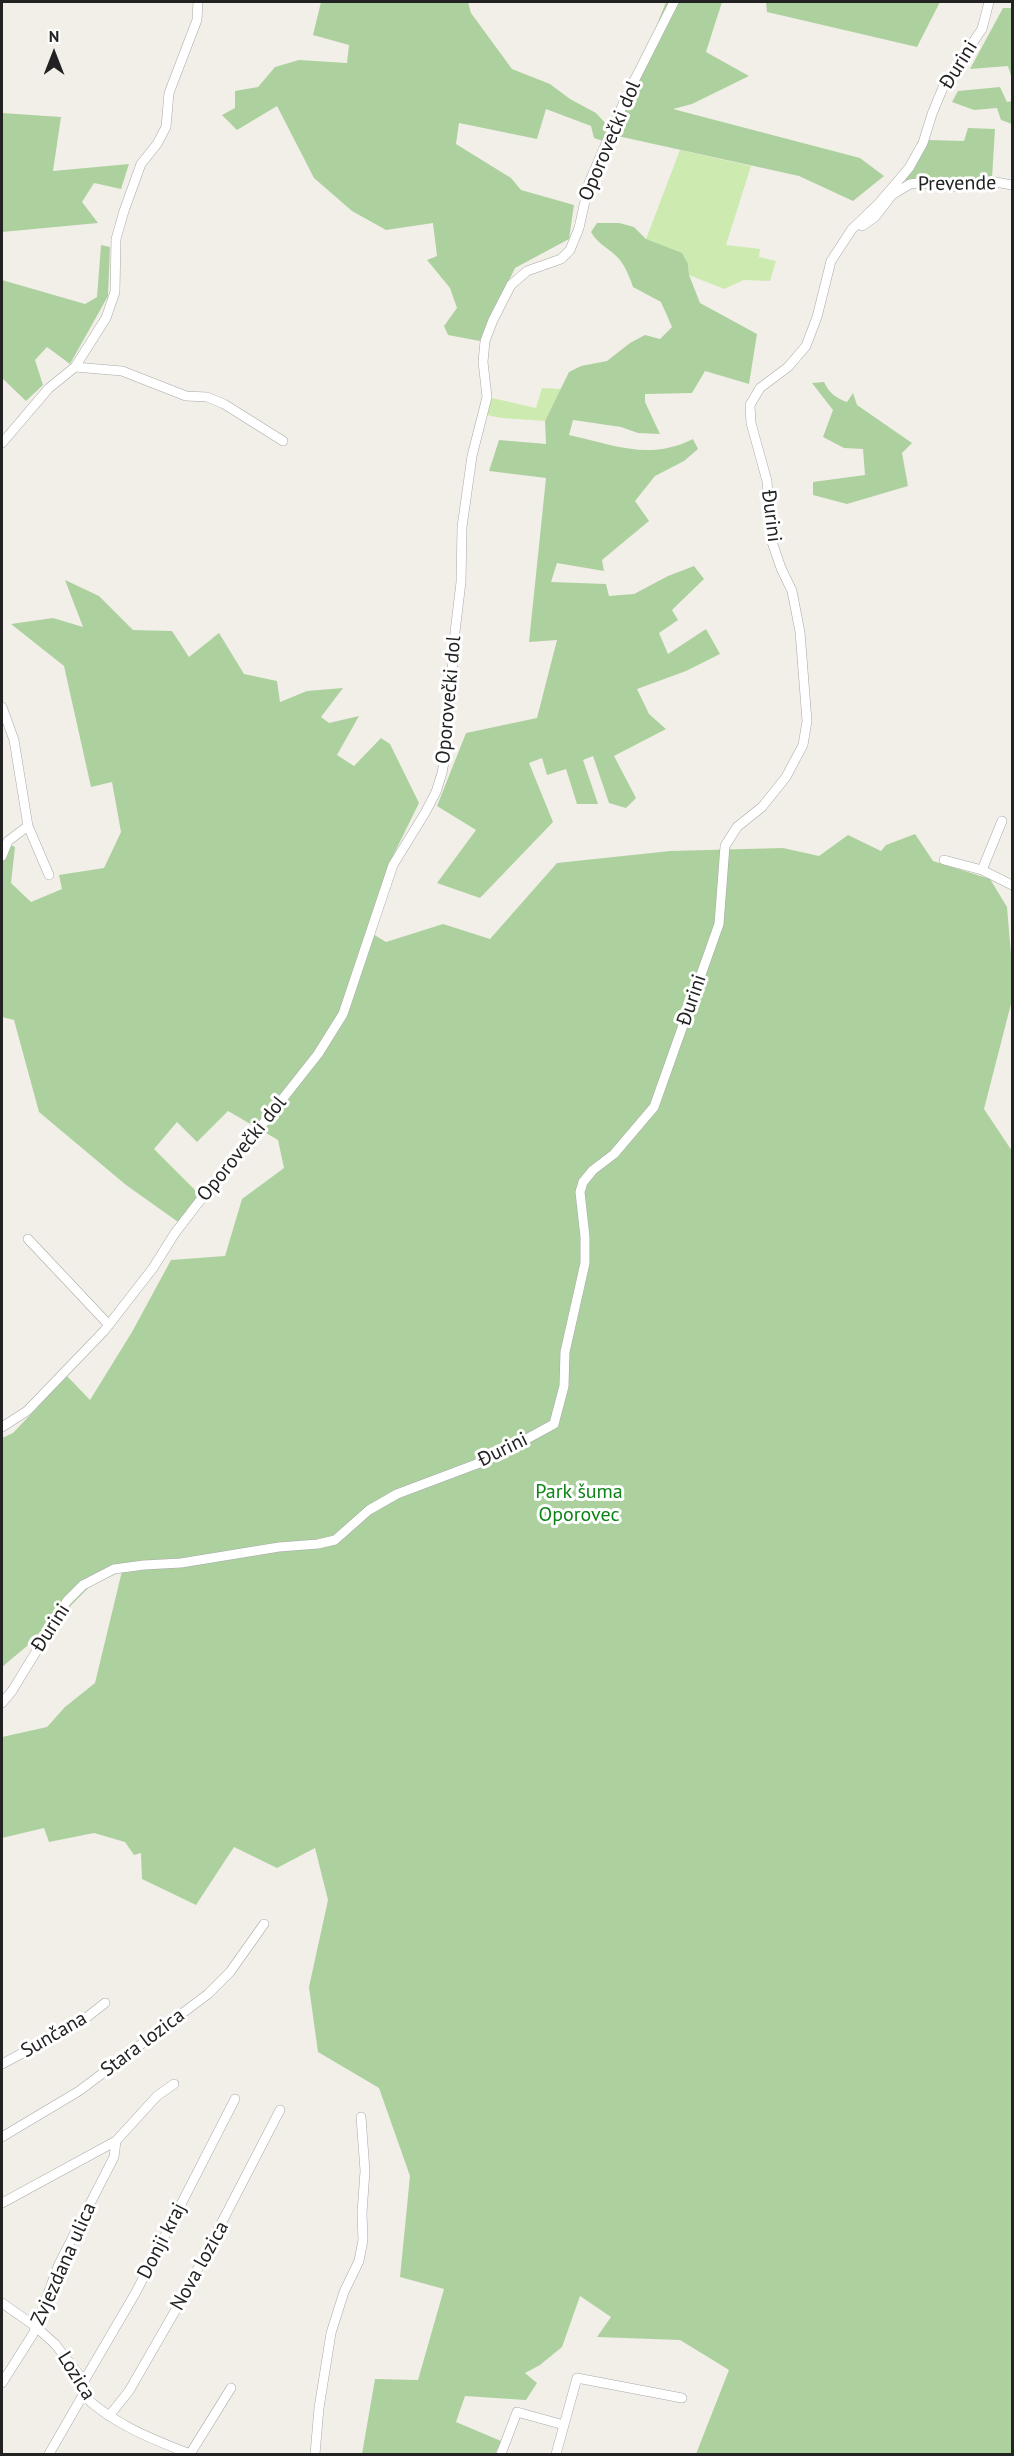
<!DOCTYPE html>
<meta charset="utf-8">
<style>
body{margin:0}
#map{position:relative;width:1014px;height:2456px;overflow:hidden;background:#f2efe9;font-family:"PT Sans",sans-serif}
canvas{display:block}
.frame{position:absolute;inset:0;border:3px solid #222;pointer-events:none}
.north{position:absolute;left:24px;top:24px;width:60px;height:60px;-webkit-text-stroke:4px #fff;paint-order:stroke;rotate:0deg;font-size:16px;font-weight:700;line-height:24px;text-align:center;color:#222}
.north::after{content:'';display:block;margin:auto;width:21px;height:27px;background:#222;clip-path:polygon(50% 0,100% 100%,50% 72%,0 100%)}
</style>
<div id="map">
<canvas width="1014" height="2456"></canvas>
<div class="frame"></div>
<div class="north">N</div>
</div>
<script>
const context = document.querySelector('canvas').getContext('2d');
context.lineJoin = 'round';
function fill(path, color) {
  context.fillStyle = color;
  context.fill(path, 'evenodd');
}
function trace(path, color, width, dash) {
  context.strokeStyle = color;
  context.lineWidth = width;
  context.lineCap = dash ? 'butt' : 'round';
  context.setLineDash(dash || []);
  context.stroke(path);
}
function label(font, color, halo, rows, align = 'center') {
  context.font = font + ' "PT Sans",sans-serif';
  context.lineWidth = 6;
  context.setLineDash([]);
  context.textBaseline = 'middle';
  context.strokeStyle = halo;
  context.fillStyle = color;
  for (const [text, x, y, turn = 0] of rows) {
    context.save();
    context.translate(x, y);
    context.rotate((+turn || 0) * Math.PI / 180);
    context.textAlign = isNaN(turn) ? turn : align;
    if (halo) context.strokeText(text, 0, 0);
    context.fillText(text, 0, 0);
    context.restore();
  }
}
fill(new Path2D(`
 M680,150L751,166L726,245L760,249L759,257L776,261L770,281L744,280L724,289L689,275L688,264L646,239Z
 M542,388L561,389L545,421L501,418L487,415L492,398L536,408Z`), '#cdebb0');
fill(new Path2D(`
 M321,2H468L471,13L512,69L550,84L570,99L596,113L608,126L603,141L594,138L591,126L546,109L537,139L459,123L456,144L511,178L521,190L574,205L569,239L515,268L480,341L448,335L444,326L457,308L450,288L427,260L437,256L433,223L386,230L352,211L314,178L277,106L237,130L222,115L235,108V91L258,87L275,67L299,60L347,63L349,45L313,35Z
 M666,2H722L706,52L749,76L692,104L673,109L860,158L884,176L853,201L799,176L613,135Z
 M766,2H940L917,47L767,12Z
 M1003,8H1012V79L1008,66L970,69Z
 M1000,87L1007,102L1012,101V124L1001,120L997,108L974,110L952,102L958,91Z
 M2,113L61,117L53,171L129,164L121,189L94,183L82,202L98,223L2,232Z
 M968,128L995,129L992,178L969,182L905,180L929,140L964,141Z
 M597,223H619L634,227L646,239L682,253L688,264L689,275L700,303L757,334L749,384L705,371L692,393L645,394V402L660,434L638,433L621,427L573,420L569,435C615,445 649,461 693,439L698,449L684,461L655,476L635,501L649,521L602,560L604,571L557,563L551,582L606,584L609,596L634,594L668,576L694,566L704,579L672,610L678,620L659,633L668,654L706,629L720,654L686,671L637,689L649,714L666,729L614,756L636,798L626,808L609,803L593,756L583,760L598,804H577L566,769L547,775L542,758L529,763L553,822L480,898L437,883L476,830L437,806L466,733L537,718L557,640L529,642L546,478L489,471L499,440L546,444L545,421L569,372L581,366L607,361L630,343L645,335L660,339L672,327L661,302L633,287C630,278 626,268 620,260C611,249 598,245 591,232Z
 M101,245L110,247L108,296L70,364L47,347L35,360L43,385L26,401L2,378V280L85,304L97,297Z
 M824,382C829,393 836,398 847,402L853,393L857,405L912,443L902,453L908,486L847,504L813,495V482L865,475L863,449L844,448L823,437L833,410L812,383Z
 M65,580L99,596L133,630L172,631L189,657L219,633L244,674L277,681L280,702L307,691L343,688L321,717L329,723L359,716L337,755L354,766L381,738L390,744L419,803L391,860L368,931L386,942L443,924L490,939L557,863L670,851L783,848L819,856L848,835L881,851L886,845L915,834L933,861L990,879L1007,907L1012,966V1000L984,1109L1012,1151V2454H696L729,2370L680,2340L597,2337L611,2317L580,2296L562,2347L540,2365L525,2373L537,2383L526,2400L465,2396L456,2422L501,2441L495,2454H362L375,2379L418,2380L444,2289L400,2277L410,2176L379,2088L318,2052L309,1987L328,1900L315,1848L277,1868L234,1847L196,1905L142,1879L141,1853L134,1855L125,1842L94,1833L49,1842L44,1828L2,1838V1737L47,1727L65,1707L95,1683L122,1571L90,1586L52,1625L2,1667V1438L13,1433L67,1376L90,1400L132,1332L171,1260L225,1256L242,1199L284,1168L278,1140L228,1111L197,1142L177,1122L154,1149L202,1197L181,1224L126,1185L39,1112L14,1020L2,1017V841L15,847L11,883L31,902L62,889L59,875L104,868L121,832L112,782L91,787L64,666L11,624L53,618L83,627Z`), '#add19e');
const street = new Path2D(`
 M862,226L875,217L892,195L910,184L917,183L961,187L990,181L1012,185
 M75,367L122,371L186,396L207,397L224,404L283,441
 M2,443L49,388L75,367L106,318L115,292L116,239L124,211L141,164L157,144L166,127L169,93L197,20L198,2
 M2,707L14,740L28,826L8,841L2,856
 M28,826L49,875
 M944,860L982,870L1012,885
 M982,870L1002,821
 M28,1239L109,1325
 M2,1427L27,1411L104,1331L153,1268L175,1233L212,1185L254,1135L318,1054L343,1014L393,865L425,813L436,792L442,773L446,751L455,632L461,582L462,527L472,456L487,397L483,362L485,341L493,320L511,285L527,271L561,259L570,250L579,228L589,183L627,95L674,2
 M2,1703L12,1691L67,1601L83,1585L114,1569L144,1565L181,1563L279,1547L318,1544L335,1540L369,1510L397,1494L490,1459L554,1424L564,1386L565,1352L585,1263V1237L580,1192L583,1182L593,1170L614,1154L654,1107L719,924L725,846L737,827L762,807L786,777L803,745L807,721L800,632L792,591L781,568L771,539L767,481L751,423L750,405L760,388L788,367L806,346L817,317L831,261L852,229L879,203L909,168L923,143L932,114L944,85L982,29L989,2
 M2,2064L82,2021L105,2003
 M2,2137L79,2091L208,1994L230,1972L264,1924
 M2,2203L116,2141L157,2096L174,2084
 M2,2303L35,2326L55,2344L84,2381L83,2395C113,2424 152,2439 190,2454L231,2388
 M84,2381L136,2292L235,2099
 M2,2383L33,2334L59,2264L114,2157L116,2141
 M109,2416L129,2391L182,2299L280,2110
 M49,2454L83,2395
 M315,2454L319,2408L331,2333L344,2292L359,2261L363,2240L362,2213L365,2171L361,2117
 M501,2454L517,2412L564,2425
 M556,2454L577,2378L682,2398`);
trace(street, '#a9a9a9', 10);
trace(street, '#fff', 9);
label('20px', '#222', '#fff', [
 ["Đurini",959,65,-58],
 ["Oporovečki dol",610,141,-67],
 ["Prevende",957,184,-1],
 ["Đurini",771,516,83],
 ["Oporovečki dol",449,700,-85],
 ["Đurini",692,1000,-71],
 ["Oporovečki dol",242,1149,-51],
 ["Đurini",503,1450,-26],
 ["Đurini",51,1628,-57],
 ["Sunčana",54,2035,-30],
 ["Stara lozica",143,2043,-37],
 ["Donji kraj",162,2241,-63],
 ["Zvjezdana ulica",64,2264,-66],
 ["Nova lozica",200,2266,-61],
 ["Lozica",76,2376,58]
]);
label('20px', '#0c8416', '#fff', [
 ["Park šuma",579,1492],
 ["Oporovec",579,1515]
]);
</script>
